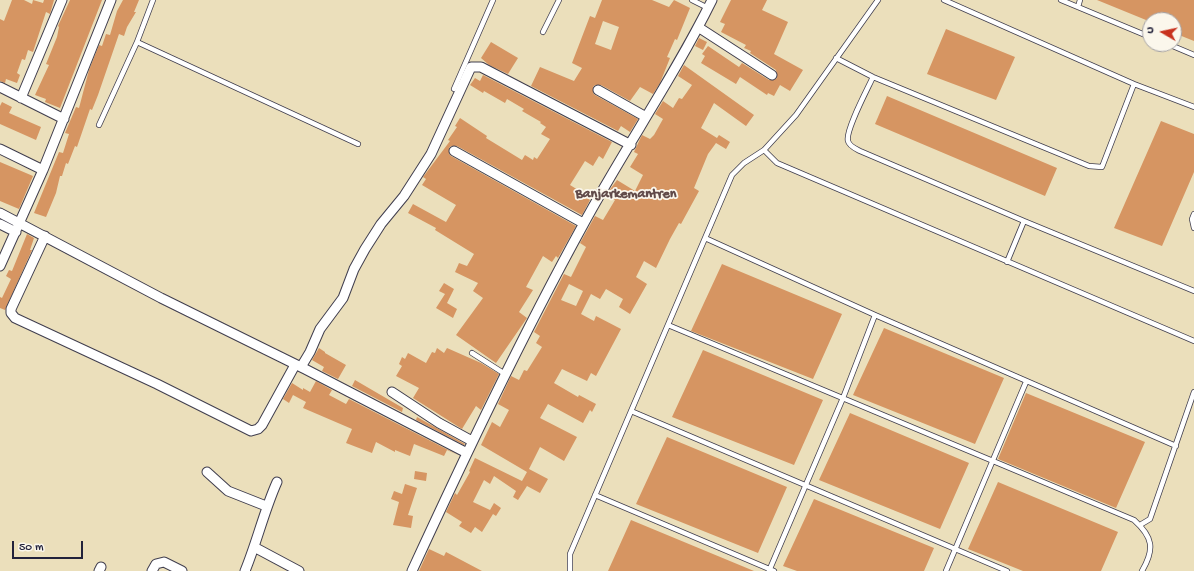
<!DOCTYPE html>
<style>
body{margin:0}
#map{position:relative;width:1194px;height:571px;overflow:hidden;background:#ebdfbb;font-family:"Gochi Hand",sans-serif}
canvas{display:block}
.north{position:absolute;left:1142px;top:12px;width:40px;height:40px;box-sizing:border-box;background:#fbf7ec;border:1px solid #a4a2a5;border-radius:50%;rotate:279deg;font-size:11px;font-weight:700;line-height:16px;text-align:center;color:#22223b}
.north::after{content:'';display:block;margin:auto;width:14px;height:18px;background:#c8321e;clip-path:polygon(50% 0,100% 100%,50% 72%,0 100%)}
.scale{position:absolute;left:12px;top:541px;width:71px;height:18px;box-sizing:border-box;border:2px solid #22223b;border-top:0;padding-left:5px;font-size:12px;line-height:14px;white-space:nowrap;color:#22223b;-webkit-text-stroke:3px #fbf7ec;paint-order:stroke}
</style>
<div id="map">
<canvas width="1194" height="571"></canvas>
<div class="north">U</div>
<div class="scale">50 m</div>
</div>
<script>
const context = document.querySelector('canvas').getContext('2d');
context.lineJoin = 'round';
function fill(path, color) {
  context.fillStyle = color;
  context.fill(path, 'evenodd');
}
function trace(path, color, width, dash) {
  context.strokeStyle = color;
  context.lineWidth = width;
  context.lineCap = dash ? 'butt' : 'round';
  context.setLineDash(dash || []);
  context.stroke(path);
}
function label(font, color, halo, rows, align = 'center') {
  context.font = font + ' "Gochi Hand",sans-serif';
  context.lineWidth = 3.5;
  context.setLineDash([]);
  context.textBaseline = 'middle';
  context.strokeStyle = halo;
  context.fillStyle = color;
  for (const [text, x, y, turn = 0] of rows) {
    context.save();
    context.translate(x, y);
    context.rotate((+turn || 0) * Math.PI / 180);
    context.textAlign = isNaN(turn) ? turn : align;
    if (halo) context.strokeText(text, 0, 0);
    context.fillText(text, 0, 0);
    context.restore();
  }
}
fill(new Path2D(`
 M12,0H24L32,4L33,0L43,3L44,0H54L50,14L46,12L33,52L28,50L25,60L22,59L17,73L20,75L17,83L6,79L5,83L0,81V19L4,21Z
 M70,0H102L60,108L45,102L46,99L35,95L49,65L46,64L57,37L59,27L58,26Z
 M123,0H139L134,12H136L127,27L124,36L119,34L98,95L92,110L90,109L77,147L75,146L68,164L66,163L62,176H60L56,193L46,217L34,213L59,152L63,153L69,134L65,133L76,107L79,108L89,70L99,45L102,46L106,34L110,35L117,11Z
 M602,0H652L669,7L674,0L690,8L677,40L675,39L667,57L670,58L660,83L653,94L640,87L630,101L601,85H595L593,87V93L595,95L638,119L630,132L621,126L618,131L531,86L540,67L574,81L582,68L572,63L590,16L595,18ZM603,21L619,27L611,50L595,44Z
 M731,0H767L762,10L788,22L774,54L803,70L790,91L780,85L774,96L768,93L767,95L740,77L736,84L701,63L705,56L702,54L708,46L739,67L742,63L769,80H774L777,78L776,70L750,53L751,51L744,48L746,45L721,32L725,24L720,22Z
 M1097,0H1194V41L1174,33V20H1146Z
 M946,29L1015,57L996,100L927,74Z
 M699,38L707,42L703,50L695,46Z
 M491,42L518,58L508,74L489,65L481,58Z
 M684,65L754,115L746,126L714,103L701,128L717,138L719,135L730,142L726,149L716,143L708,154L694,188L699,191L681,224L679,223L670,239L656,268L644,261L636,277L647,284L630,314L619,307L623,299L606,289L600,299L591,294L581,314L594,321L596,316L621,329L596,376L591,373L587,381L562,369L554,383L578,397L579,395L596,404L592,412L590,410L583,423L548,404L540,418L577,437L564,461L540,447L529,469L548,479L540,493L527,486L518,500L513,497L516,491L494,476L490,484L484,480L473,502L490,510L494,503L501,508L496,516L493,514L482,532L475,527L471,533L459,526L462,522L446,512L455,493L457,495L470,472L469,471L475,458L522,481L527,472L481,445L492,422L500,427L509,410L498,404L511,376L519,380L524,370L527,371L542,347L536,343L540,336L534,332L564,274L571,277L586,247L580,243L595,216L603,220L615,200L607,195L611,188L617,180L635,191L643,175L630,167L638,154L634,152L640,139L642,135L650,139L654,135L663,119L655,114L663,101L673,108L679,98L682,99L692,85L678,76ZM569,284L583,291L576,306L561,300Z
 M483,75L612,142L603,159L599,156L593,166L585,161L570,185L583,193L582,195L590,200L582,215L457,146H451L449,148V154L451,156L576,226L558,258L556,256L552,262L543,256L526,287L533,290L519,312L527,318L496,363L456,335L483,298L473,291L478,283L455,272L459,263L467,266L474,254L435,230L436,228L408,213L413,204L446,222L456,205L422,185L426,179L423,177L450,141L448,140L457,127L455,126L460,118L487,136L486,138L522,160L525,155L533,160L534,157L537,159L550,139L541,134L546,127L540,123L541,122L522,111L524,109L507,99L505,103L484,91L483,93L470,85L475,78L480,81Z
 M887,96L1057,168L1045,196L875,124Z
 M2,102L12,107L9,113L41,127L36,140L0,124V106Z
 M1161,121L1194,134V172L1162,246L1114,228Z
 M0,162L33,176L19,209L0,201Z
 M27,234L34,238L30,250H32L5,310L0,308V297L2,298L11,279L6,276L9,270L12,271Z
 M722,264L842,314L813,379L691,331Z
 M444,283L454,289L447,303L457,309L453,318L436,308L445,294L439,291Z
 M884,328L1004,378L975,444L853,395Z
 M319,348L325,352V353L346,365L338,379L322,371L324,367L312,360Z
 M437,348L444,353L447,348L481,363L499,374L481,410L476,406L462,429L413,398L419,388L396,376L402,366L399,364L402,357L405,359L408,353L426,363L432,352L435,353Z
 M703,350L823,400L794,465L672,417Z
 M355,380L403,408L402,412L352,386Z
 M316,381L332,390L329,395L346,404L349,399L458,455L447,450L444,456L414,444L410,456L395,450V452L376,442L372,453L346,443L352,429L303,408L306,402L293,395L289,403L283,399L292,383L303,390V388L310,392Z
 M1026,393L1145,442L1116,508L998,459Z
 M850,413L969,463L940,529L819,480Z
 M417,417L465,444L464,445L416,420Z
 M667,437L787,487L758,553L636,504Z
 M415,471L427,473L426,481L414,479Z
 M998,482L1118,532L1101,571H1023L968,549Z
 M405,484L417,488L408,515L413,516L411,528L393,525L399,502L391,499L394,491L402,494Z
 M814,499L934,548L924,571H797L783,566Z
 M631,520L754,571H608Z
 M429,549L444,556L446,552L482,571H419Z`), '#d69562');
const lane = new Path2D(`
 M153,0L137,42L358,144
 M692,0L708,8
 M944,0L1134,84
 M1061,0L1150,37
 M1078,7L1080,0
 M543,32L559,0
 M1168,44L1194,55
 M836,58L873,77L1089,166L1102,167L1134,84L1194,107
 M873,77C868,88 845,131 848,141C849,146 856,149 860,151L1024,221
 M454,89L493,0
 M99,125L137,42
 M764,150L777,163L1194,341
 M1194,214L1192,219L1194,228
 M705,238L875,315L1176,446
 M1007,262L1024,221L1194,291
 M668,325L1134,520C1153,537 1155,549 1142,571
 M472,353L505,374
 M631,411L1007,571
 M595,495L774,571
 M1140,525L1150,519L1194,392
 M570,571V554L732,175L744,163L764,150L796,115L878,0
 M769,571L843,398L875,315
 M946,571L1026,382`);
const street = new Path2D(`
 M698,27L772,75
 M0,87L64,119
 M598,90L646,117
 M21,98L62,0
 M0,149L43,170
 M454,151L583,223
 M0,213L161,298L305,369L467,453
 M0,224L16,232
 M45,236L11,309V313L15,318L157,384L251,431L258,429L262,425L295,365
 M0,266L43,170L111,0
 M301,367L310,352L320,329L343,298L354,269L365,249L381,224L404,196L431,154L471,67H481L631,145
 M392,392L439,423L472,441
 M207,472L228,491L266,506
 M254,547L299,571
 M99,571L101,567
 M152,571L156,564L164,562L182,571
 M245,571C257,542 264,511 277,482
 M412,571C466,454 521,338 583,225C624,149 674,77 712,0`);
trace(lane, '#403e4e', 6);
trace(street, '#403e4e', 11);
trace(lane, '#fff', 4.5);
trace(street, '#fff', 9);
label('bold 14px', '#614a49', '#fbf7ec', [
 ["Banjarkemantren",626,195]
]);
</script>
